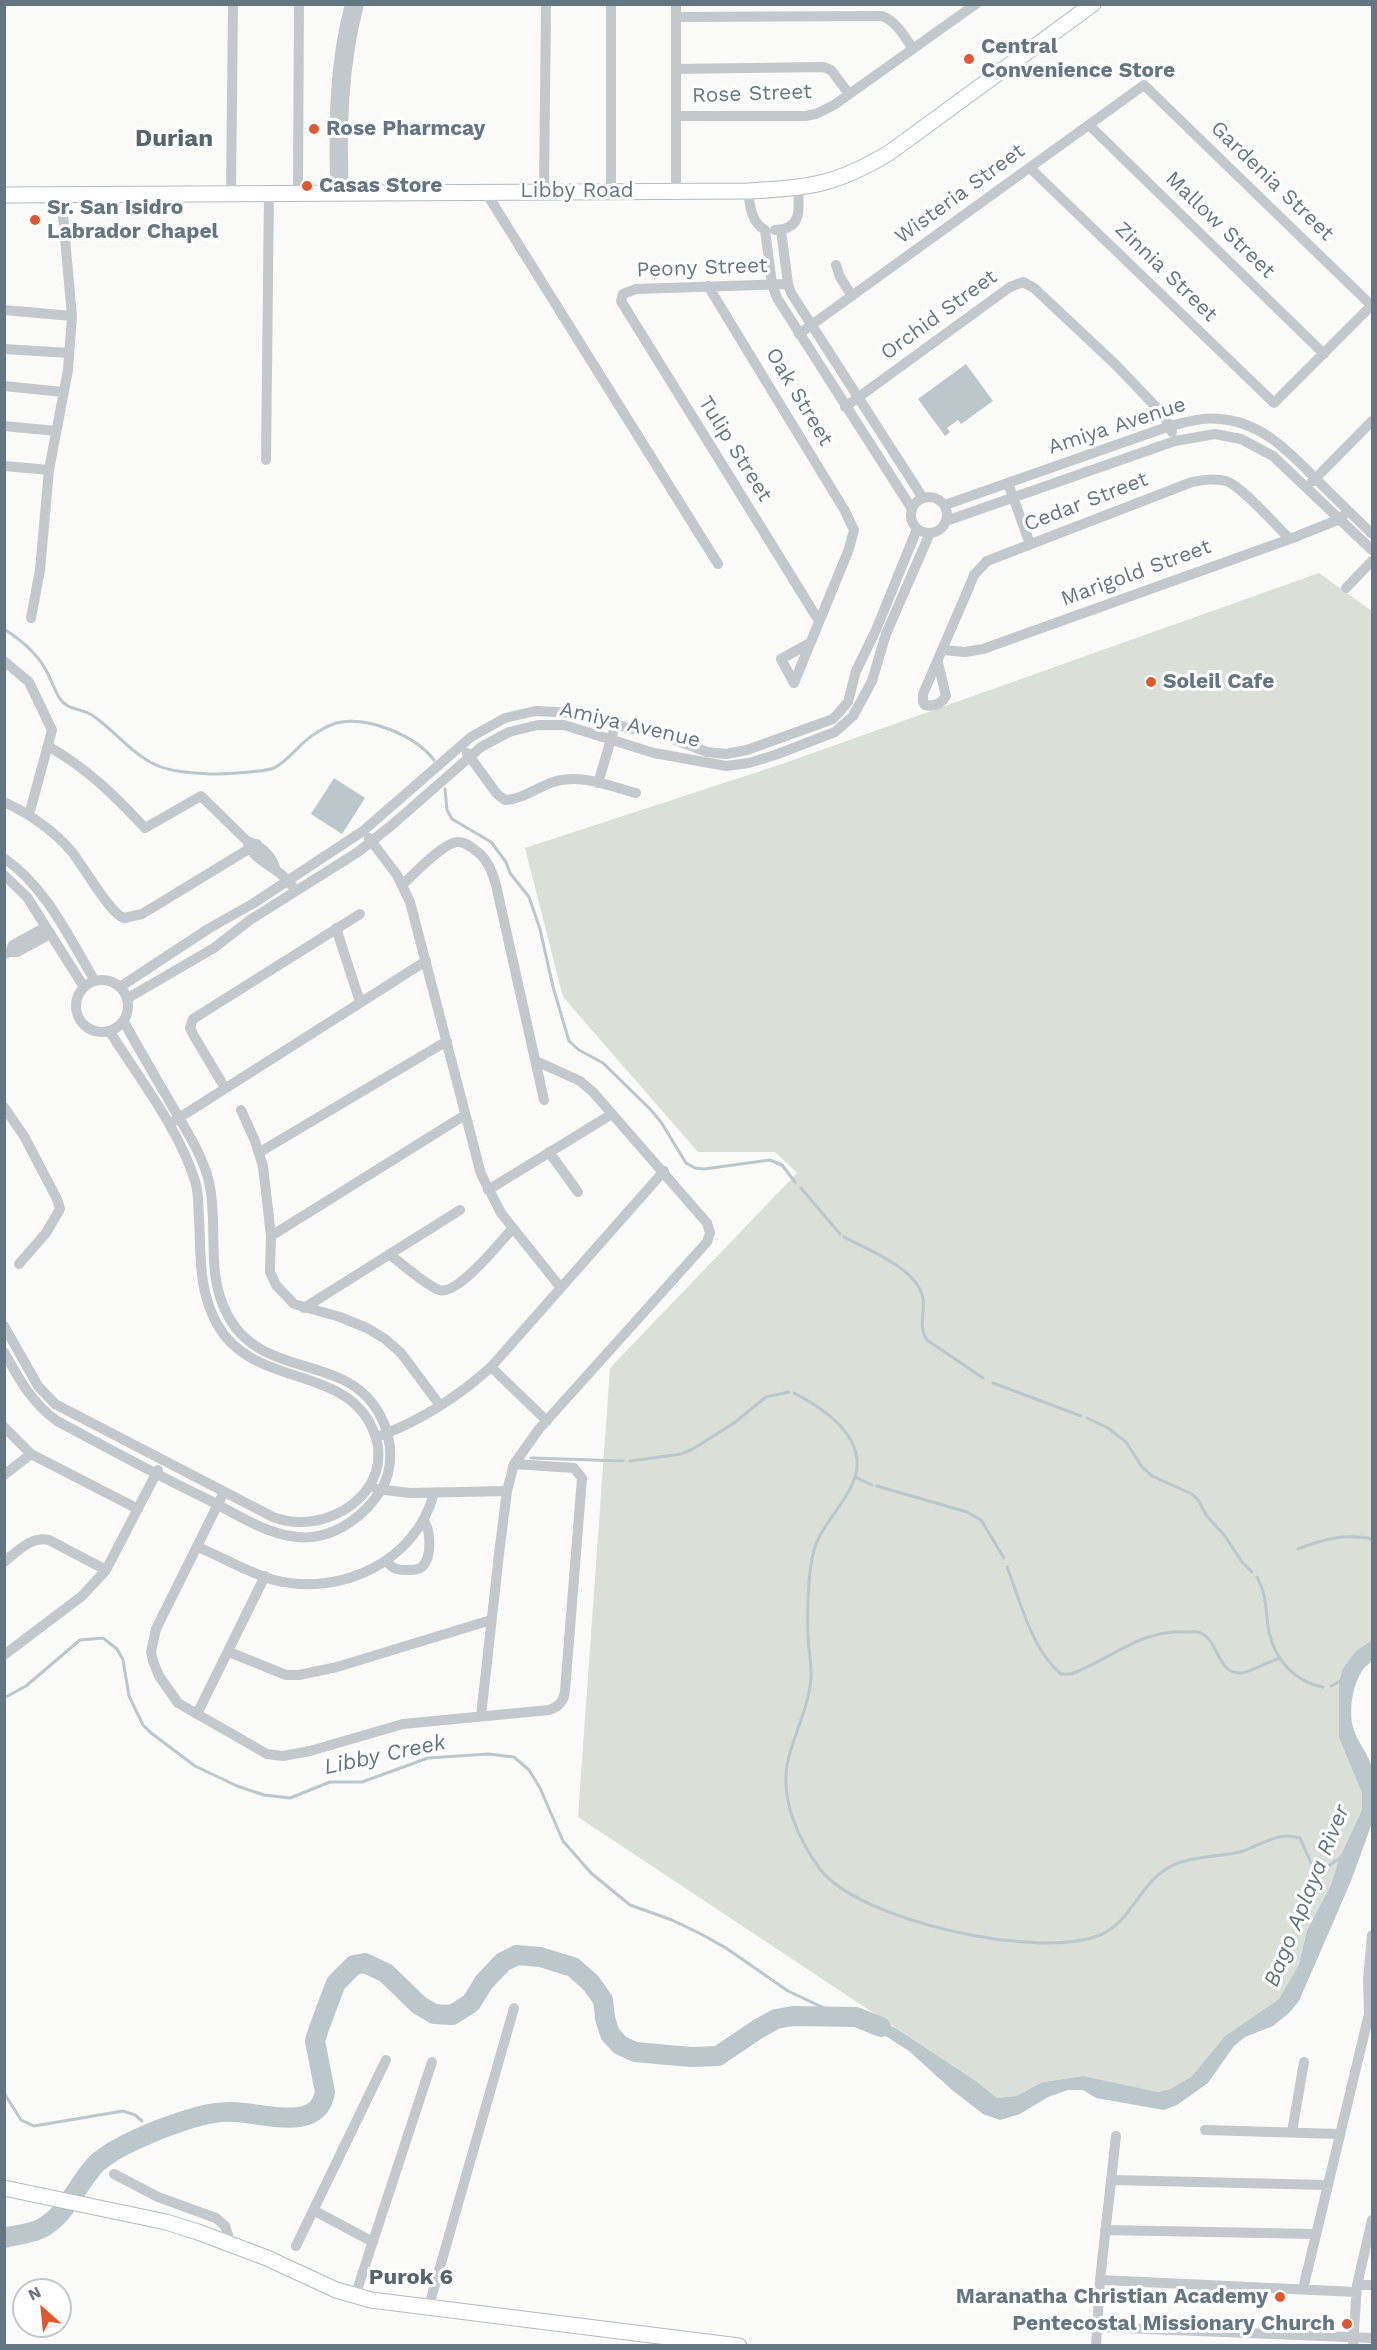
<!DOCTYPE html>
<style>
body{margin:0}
#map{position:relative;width:1377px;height:2350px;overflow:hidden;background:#fafaf8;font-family:"Work Sans",sans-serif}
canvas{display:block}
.frame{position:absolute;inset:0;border:6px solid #657683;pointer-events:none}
.north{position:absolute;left:12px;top:2278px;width:60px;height:60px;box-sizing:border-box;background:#fff;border:2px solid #c1c8cd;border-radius:50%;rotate:333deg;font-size:16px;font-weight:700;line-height:24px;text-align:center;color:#657683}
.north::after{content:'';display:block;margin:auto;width:21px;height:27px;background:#e4572e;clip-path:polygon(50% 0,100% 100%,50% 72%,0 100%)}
</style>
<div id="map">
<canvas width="1377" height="2350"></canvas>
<div class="frame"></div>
<div class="north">N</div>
</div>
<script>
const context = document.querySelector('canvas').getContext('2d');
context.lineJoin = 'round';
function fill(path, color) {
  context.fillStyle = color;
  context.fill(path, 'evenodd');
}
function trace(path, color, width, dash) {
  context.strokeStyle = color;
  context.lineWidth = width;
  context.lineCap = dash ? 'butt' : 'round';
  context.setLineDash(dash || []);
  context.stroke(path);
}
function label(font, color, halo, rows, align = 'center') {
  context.font = font + ' "Work Sans",sans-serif';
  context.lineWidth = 6;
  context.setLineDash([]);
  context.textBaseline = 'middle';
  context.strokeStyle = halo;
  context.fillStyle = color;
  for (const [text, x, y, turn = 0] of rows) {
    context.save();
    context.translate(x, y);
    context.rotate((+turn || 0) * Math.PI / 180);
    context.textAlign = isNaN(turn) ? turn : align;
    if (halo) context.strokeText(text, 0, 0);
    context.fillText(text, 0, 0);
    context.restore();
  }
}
fill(new Path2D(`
 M1319,573L1372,611V1640L1356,1651L1343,1668L1339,1738L1362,1793V1810L1339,1859L1331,1885L1307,1930L1299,1964L1279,1999L1225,2036L1191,2077L1170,2089L1158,2092L1082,2076L1043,2082L1016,2096L997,2098L976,2081L578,1817L610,1368L797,1173L775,1152H698L563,997L525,848L782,764Z`), '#dadfd7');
fill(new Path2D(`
 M966,364L993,401L961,424L958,420L947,428L950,432L945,436L918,399Z
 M334,778L365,798L342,834L311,814Z
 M1372,1640V1661C1369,1664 1364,1667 1362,1671C1352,1686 1348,1714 1354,1730C1358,1744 1369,1754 1372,1768V1823L1351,1881L1299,2001L1289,2013L1273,2026L1245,2037L1234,2046L1208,2083L1177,2105L1164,2110L1096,2098L1083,2090H1068L1048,2097L1020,2114L1000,2120L983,2114L952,2090L909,2051L856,2017L894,2027L976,2081L997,2098L1016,2096L1043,2082L1083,2076L1158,2092L1170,2089L1191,2077L1225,2036L1279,1999L1299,1964L1307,1930L1331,1885L1339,1859L1362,1810V1793L1339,1738V1682L1343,1668L1356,1651Z`), '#bbc7cb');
trace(new Path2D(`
 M4,629C23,641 39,655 48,674C52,682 55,691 60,699C69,711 81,708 92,715C114,730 132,754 156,765C171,772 194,773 210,774C223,774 264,772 274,768C290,760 300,742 316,733C322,729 330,725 336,723C367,715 416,736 434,760
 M445,789L447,810L452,819L491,842L506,862L510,873L529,897L540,929L553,987L569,1041L579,1050L603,1063L650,1109L661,1122L686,1163L695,1168L704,1169L770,1160L782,1165L795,1182
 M801,1188L840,1234
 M844,1237C868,1250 919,1269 923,1299C925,1314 918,1327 927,1340L983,1378
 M993,1383L1081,1416
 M794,1393C819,1406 855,1429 857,1460C860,1492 822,1520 814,1550C808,1571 807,1613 808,1635C808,1649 812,1663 811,1678C809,1708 793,1735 787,1765C781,1801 799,1841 820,1869C860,1922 1041,1960 1100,1935C1130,1922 1138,1889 1163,1871C1185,1855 1214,1858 1240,1852C1253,1848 1266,1840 1279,1837C1287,1835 1293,1836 1300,1838L1311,1863L1316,1868L1330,1865L1341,1857
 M1087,1418L1108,1428L1126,1442L1142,1467L1152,1476L1192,1494L1199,1501L1206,1515L1225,1536L1242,1562L1252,1572
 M531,1458L623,1461
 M630,1461L681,1454L693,1449L734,1423L766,1397L789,1392
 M855,1477L872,1485
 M877,1486L967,1512L981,1520L1004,1558
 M1298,1549C1323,1539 1346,1533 1372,1539
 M1007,1567C1021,1602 1031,1649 1061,1674H1071C1109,1660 1143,1628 1187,1632C1191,1632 1197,1631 1201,1633C1219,1641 1217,1675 1242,1673C1250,1672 1270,1661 1280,1658
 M1257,1577C1268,1597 1265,1612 1269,1632C1275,1660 1295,1682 1323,1687
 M1331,1686L1343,1680
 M4,1698L26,1686L80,1640L103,1638L117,1649L123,1660L129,1696L143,1725L151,1733L195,1766L237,1786L264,1795L290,1798L330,1782H362L428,1758L488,1754L514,1757L529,1770L540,1788L563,1841L591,1873L630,1905L672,1920L701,1934L726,1948L788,1991L841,2016
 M4,2093L21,2120L34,2126L123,2111L135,2115L142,2121
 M147,2125L157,2132`), '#bbc7cb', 3);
trace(new Path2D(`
 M4,2238C16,2235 29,2234 40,2229C67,2216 77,2183 97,2163C116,2146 158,2129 183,2121C199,2116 216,2111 233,2112C261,2112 318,2134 325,2092L315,2041L319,2028L336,1983L354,1965L365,1963L386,1973L419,2005L434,2014L452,2015L471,2003L484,1982L503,1962L517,1955L540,1957L573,1967L591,1983L603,2000L605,2018L610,2034L620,2045L635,2052L691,2057L718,2056L758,2029L776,2019L793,2016L856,2017L881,2027`), '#bbc7cb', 20);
const secondary = new Path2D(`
 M4,195L748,191C809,188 836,185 889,153L1093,4
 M4,2188L166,2222L198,2232L267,2258L336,2290L371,2300L739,2346`);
trace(secondary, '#b3babf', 17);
trace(new Path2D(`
 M676,17L882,16C896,21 905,37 913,49
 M676,69L823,67L831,70L849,94
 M676,116H805L816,114L834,105L976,4
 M1089,125L1324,354
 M1030,168L1274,403L1372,305
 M298,191L299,4
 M335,191C334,128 333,66 350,4
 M344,191C341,128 343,66 359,4
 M485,191L718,564
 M544,191L546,4
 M611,191V4
 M676,191V4
 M748,191C750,206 751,222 765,230L772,284L777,298L912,509
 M231,192L233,4
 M775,230C803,229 799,209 798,188
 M781,230L788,284L791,293L923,498
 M836,265L840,277L852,296
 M788,284L636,289L623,294L621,301L819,621
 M708,286L845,511L854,530L849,549L794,683
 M4,310L72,316
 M799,334L1144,85L1372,306
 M4,349L69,353
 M4,386L63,392
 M845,407L1010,287L1023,282L1034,288L1116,365L1156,407L1166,420L1172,432
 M4,426L56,431
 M266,460L269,192
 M4,466L49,470
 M1312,482L1372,421
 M1008,483L1030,544
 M911 515a18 18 0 1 1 36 0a18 18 0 1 1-36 0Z
 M945,505L1170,426C1186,422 1203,417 1220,419C1263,422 1291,454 1319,482C1337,500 1355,517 1372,534
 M946,521L1175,441L1215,434L1241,439L1273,456L1372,550
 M1346,588L1372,561
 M31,618L40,570L49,470L68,370L72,316L61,194
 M943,650L965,652L983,649L1290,539L1340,519L1344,515
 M4,661L29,682L52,730L29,815
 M938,663L946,696C941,704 934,707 925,705L923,702V694L970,585L974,575L987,561L1192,482C1203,480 1214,478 1226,481C1242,486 1276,526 1290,539
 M794,683L781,659L810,643
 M48,746C88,769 114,795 145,828L201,796L247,841C260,845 271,855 275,867
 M467,753L497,794L505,800C521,800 538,787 553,782C581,773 609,786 636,793
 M598,783L613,733
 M4,802C30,814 54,831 72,852C84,867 110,914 124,918L142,914L257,844
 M369,838L397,875L410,902L481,1174L501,1213L561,1288
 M248,844C255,863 281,868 292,886
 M4,858C47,888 69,938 95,981
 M4,875L27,897L84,987
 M403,884C414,874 444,842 458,842C465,842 470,846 475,850C487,858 492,871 496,885L544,1100
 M336,928L360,1002
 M10,952L13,945L46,927
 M4,954L10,952H17L50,934
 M76 1006a26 26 0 1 1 52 0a26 26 0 1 1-52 0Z
 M120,987L208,929L254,903L363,831L471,737L505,718L535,711L577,713L632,729L655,732L707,752L726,754L747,750L833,719L848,702L856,671L876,630L917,529
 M128,998L214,948L250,920L358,852L392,825L481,747L509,732L538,725H564L654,753L726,766L749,763L775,755L835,732L853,716L872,681L886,634L930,533
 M225,1088L194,1036L190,1028L193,1019L360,914
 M4,1107L24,1136L57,1199L60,1209L46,1233L19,1264
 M241,1110L255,1141L263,1166L271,1236L270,1272L276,1285L294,1304L340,1317L367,1328L385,1339L401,1353L439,1404
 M174,1121L426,961
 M260,1152L447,1041
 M549,1152L578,1192
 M488,1190L612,1114
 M271,1236L465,1115
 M389,1254C401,1263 427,1286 439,1290C458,1296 500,1242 513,1228
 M304,1308L460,1210
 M4,1326L38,1386L55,1404L273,1517C327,1538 399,1490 373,1430C346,1364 253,1389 217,1324C198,1290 201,1254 199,1218C198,1206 199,1193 195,1181C179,1129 139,1078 110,1032
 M4,1352C19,1379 32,1403 57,1421C106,1447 155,1474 205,1498C237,1514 274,1541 312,1537C340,1534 366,1514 381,1490C397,1463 391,1428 373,1404C337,1355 259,1377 227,1314C205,1272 219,1226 209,1182C203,1156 187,1132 174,1109C157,1080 140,1051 124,1022
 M491,1367L547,1421
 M4,1427L31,1454L138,1509
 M382,1435C421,1420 460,1395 491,1367L664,1171
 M4,1475L31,1454
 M376,1489L410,1493L507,1491
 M221,1498L156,1629L151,1652L153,1661L159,1676L178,1703L267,1754L283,1756L310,1751L403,1724L549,1710C559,1707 564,1701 565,1691L582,1478L574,1468L514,1464
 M198,1547C222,1557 248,1573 274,1580C340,1597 416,1562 434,1493
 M387,1561C393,1570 398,1570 408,1570C413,1570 418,1570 422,1567C432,1558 431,1531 424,1521
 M4,1562C18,1551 31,1536 49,1540L106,1570
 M229,1652L286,1675H299L337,1667L491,1620
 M4,1655L82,1596L106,1570L158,1470
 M197,1714L265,1576
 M481,1716L499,1554L507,1491L514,1464L539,1429L707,1242L710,1233L707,1223L593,1092L580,1081L536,1061
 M1205,2130L1339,2134
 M1292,2132L1304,2062
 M114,2174L158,2197L216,2218L225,2226L228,2235L227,2242
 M1111,2180L1327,2185
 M313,2210L373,2242
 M1105,2230L1315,2234
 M296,2246L386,2060
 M1100,2280L1356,2292
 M1357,2285H1372
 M1303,2289L1369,2014L1368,1980L1372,1935
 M355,2296L432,2062
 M428,2309L514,2008
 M1098,2327L1372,2338
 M1096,2346L1100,2280L1116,2136
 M1353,2346L1357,2285L1372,2220`), '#c3c8cc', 10);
trace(secondary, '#fff', 15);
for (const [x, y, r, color] of [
 [969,59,6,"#e4572e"],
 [314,129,6,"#e4572e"],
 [307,186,6,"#e4572e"],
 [35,220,6,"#e4572e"],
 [1151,682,6,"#e4572e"],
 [1280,2297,6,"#e4572e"],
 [1347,2324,6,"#e4572e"]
]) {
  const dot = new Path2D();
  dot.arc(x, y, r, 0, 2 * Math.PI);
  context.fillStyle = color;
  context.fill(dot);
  trace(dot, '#fff', 2);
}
label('bold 21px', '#657683', '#fff', [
 ["Central",981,47],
 ["Convenience Store",981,71],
 ["Rose Pharmcay",326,129],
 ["Casas Store",319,186],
 ["Sr. San Isidro",47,208],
 ["Labrador Chapel",47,232],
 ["Soleil Cafe",1163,682],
 ["Maranatha Christian Academy",1268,2297,"right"],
 ["Pentecostal Missionary Church",1335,2324,"right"]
], 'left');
label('21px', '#657683', '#fff', [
 ["Rose Street",752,94,-2],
 ["Gardenia Street",1272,181,44],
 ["Libby Road",577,191],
 ["Wisteria Street",960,194,-36],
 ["Mallow Street",1220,225,44],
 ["Peony Street",702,268,-2],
 ["Zinnia Street",1166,272,44],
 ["Orchid Street",939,315,-36],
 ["Oak Street",799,397,59],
 ["Amiya Avenue",1117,426,-18],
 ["Tulip Street",735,449,58],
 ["Cedar Street",1086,502,-21],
 ["Marigold Street",1136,573,-20],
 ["Amiya Avenue",630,725,13]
]);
label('italic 22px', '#60757c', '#fff', [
 ["Libby Creek",385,1755,-12],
 ["Bago Aplaya River",1307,1896,-68]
]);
label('bold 22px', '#57646e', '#fff', [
 ["Purok 6",411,2278]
]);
label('bold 24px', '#57646e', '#fff', [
 ["Durian",174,139]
]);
</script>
